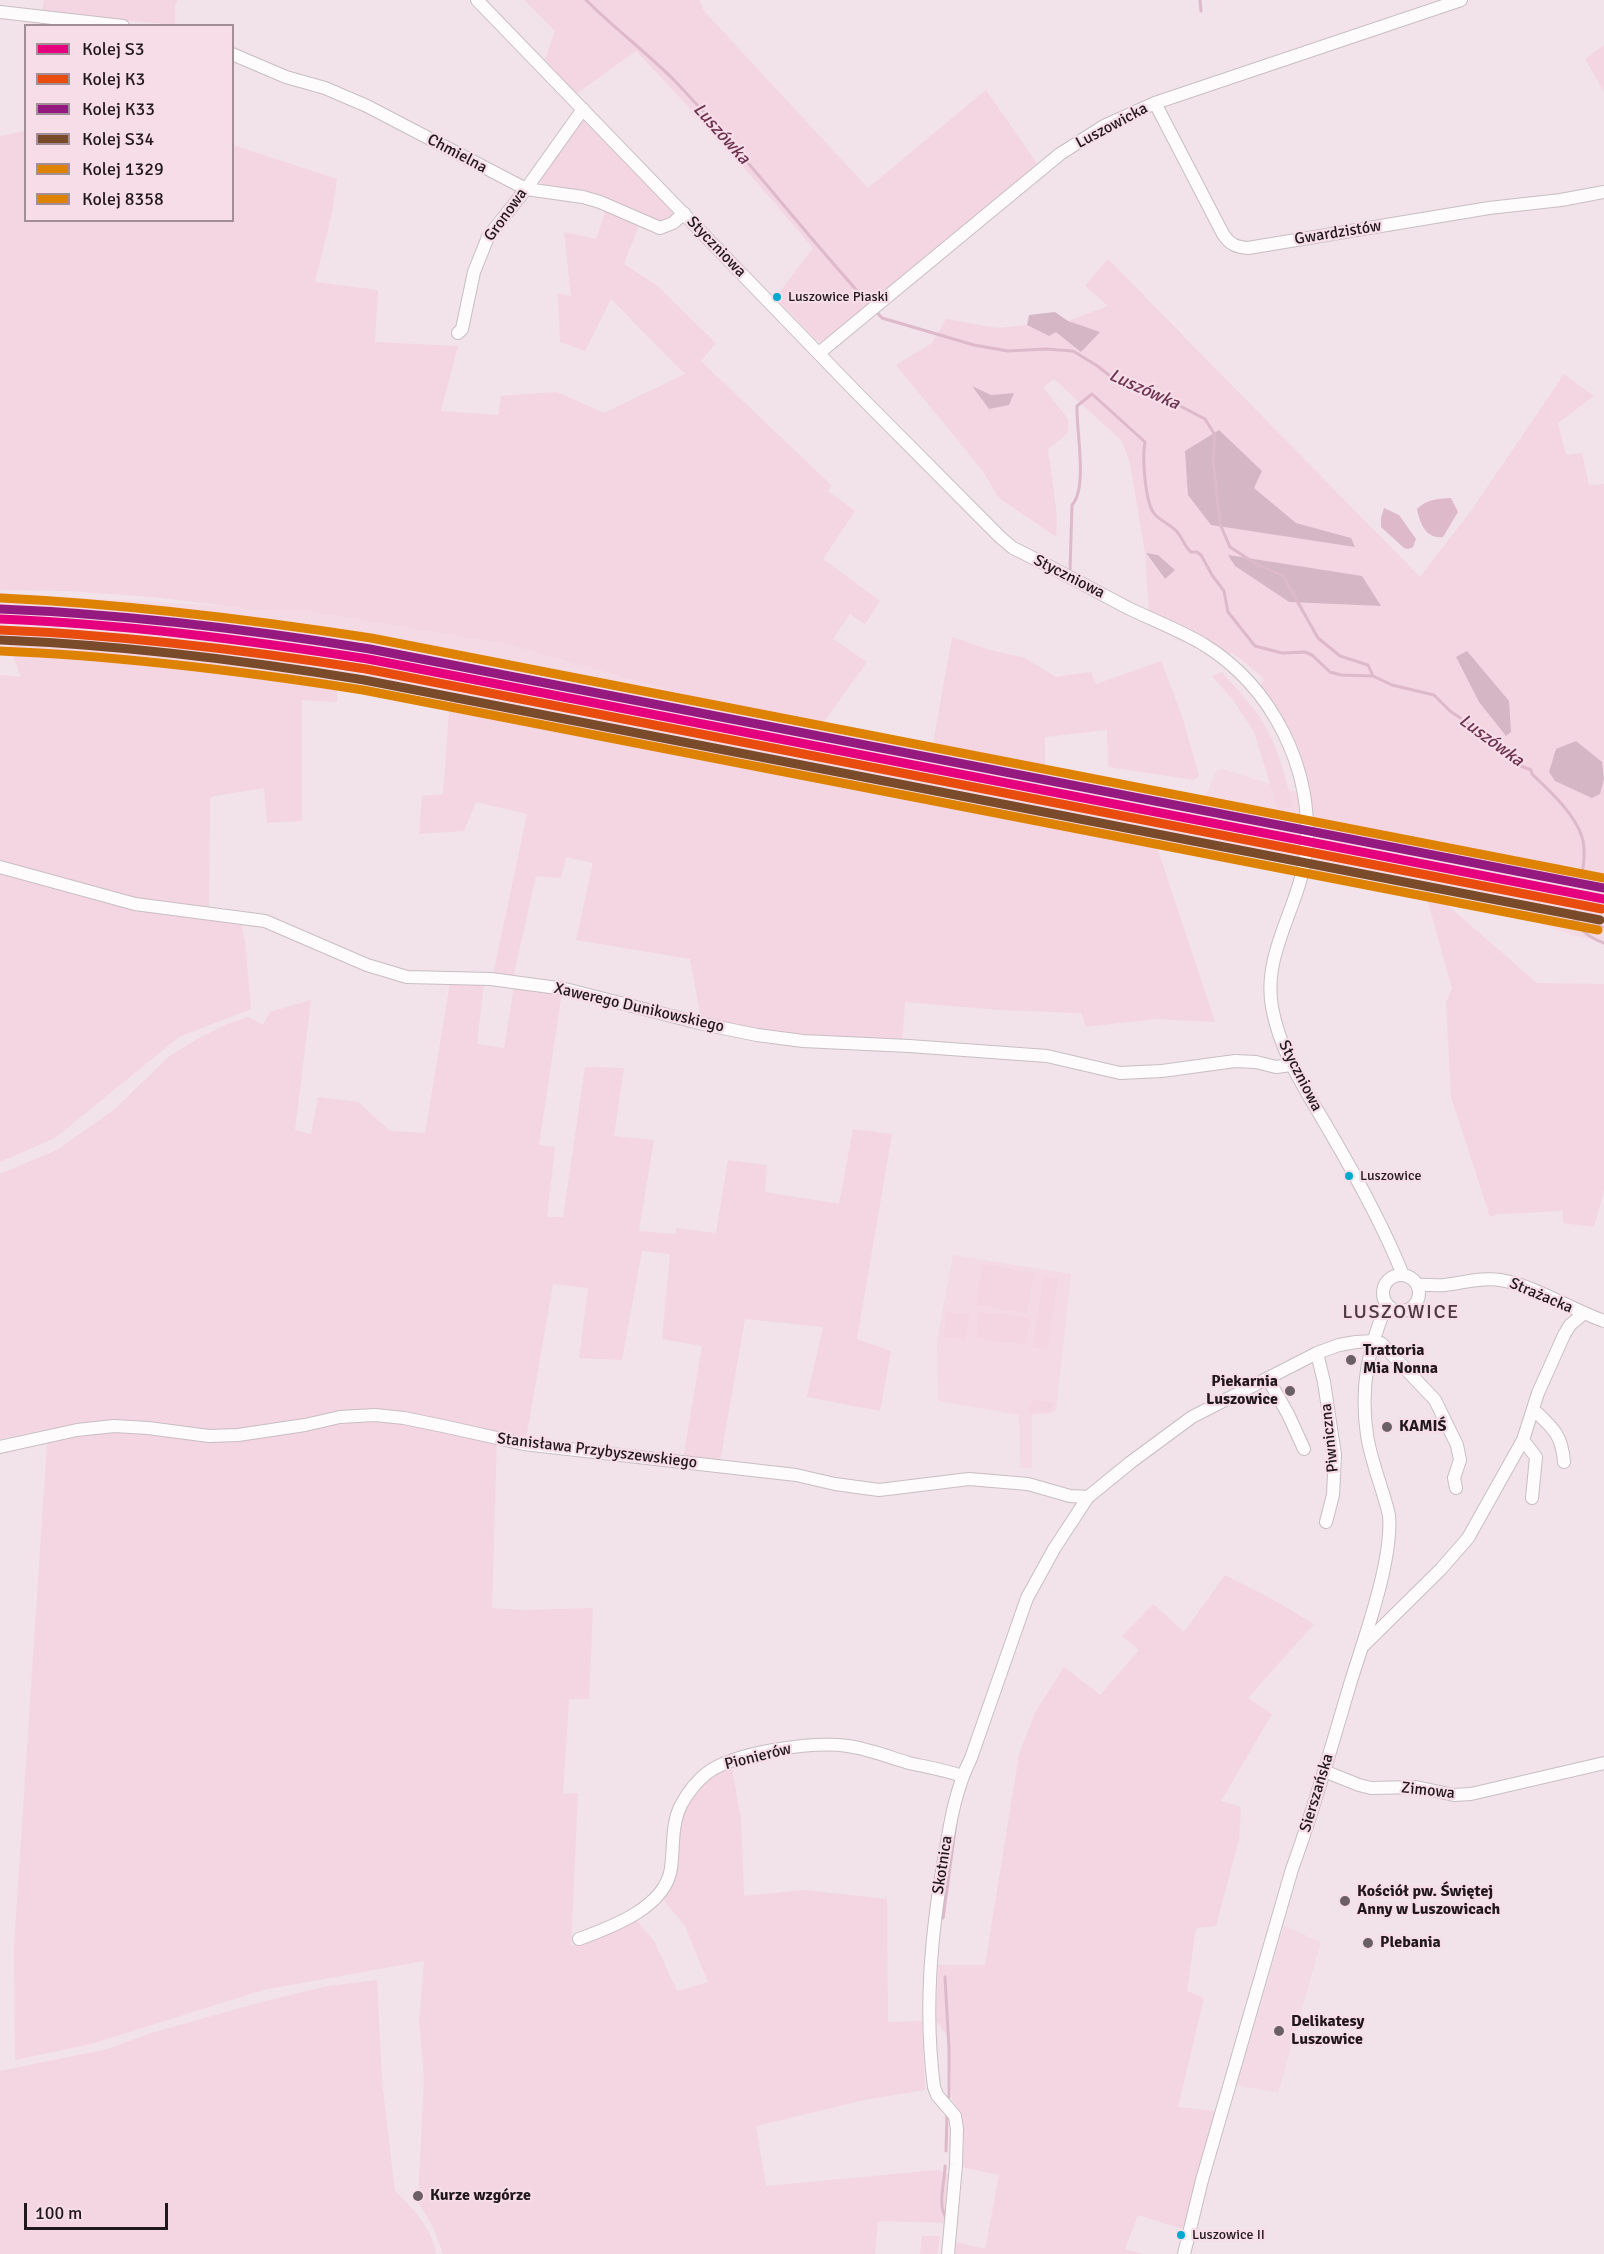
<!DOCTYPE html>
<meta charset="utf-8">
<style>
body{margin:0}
#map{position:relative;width:1604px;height:2254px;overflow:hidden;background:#f1e3e9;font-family:Signika,sans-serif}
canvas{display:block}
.legend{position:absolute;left:24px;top:24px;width:210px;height:198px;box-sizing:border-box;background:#f7dde8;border:2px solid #a18e96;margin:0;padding:8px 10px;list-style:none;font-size:18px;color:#21181c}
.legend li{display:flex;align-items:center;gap:12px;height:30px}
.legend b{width:30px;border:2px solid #a18e96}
.scale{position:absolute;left:24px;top:2203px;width:144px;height:27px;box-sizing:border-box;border:3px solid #21181c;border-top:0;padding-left:8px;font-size:18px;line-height:21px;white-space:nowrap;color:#21181c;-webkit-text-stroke:4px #f7dde8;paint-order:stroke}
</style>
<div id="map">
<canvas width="1604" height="2254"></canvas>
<ul class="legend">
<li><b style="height:8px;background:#e5007d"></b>Kolej S3</li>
<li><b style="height:8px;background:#e84d0f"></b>Kolej K3</li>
<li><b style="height:8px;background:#951a80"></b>Kolej K33</li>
<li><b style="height:8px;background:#7a4b2a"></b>Kolej S34</li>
<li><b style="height:8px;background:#de8204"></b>Kolej 1329</li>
<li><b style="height:8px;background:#de8204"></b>Kolej 8358</li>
</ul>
<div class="scale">100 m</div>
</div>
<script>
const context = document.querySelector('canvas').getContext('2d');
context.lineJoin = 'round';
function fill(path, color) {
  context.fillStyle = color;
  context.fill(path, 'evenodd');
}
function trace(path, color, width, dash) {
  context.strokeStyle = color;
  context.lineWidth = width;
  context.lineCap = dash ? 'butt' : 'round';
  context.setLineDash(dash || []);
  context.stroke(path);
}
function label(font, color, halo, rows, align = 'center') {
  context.font = font + ' Signika,sans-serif';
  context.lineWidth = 4.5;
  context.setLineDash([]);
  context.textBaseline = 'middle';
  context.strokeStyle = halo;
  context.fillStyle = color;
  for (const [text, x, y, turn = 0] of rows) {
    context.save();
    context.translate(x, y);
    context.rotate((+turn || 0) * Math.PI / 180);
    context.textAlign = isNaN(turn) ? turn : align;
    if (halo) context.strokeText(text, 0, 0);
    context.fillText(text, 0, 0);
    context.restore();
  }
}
fill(new Path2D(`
 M0,593L309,611L507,644L700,699L818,730L1045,770L1203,802L1216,771L1222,769L1330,802L1604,870V940L1578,937L1423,884L1329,874L1264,854H1201L1155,841L401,687L239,663L99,645L0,640Z
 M953,1255L1071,1274L1056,1411L1052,1413L1032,1415V1468H1020L1019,1415L938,1401L937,1340Z
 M1284,1926L1321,1942L1278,2093L1236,2085Z`), '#f3dae5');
fill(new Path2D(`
 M44,0H178L175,6V25L42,12Z
 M524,0H699L704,11L868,188L986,90L1038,165L828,338L821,341L816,340L782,304V299L778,294L813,248C756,180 697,115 636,51L576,94L545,59L555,31Z
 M1604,45V92L1585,59Z
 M581,117L675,214L670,221L661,223L643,215L624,264L655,284L716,343L701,361L831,485L828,491L855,511L823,559L880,601L865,624L850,614L833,639L867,662L818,730L700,699L507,644L309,611L253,609L152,597L67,591L0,590V136L25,131L26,220H232L233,145L337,179L332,213L315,282L378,290L375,342L458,346L441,411L498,415L501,396L557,392L604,413L685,374L611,299L585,351L560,342L558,293L571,296L564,232L596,239L609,201L584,191L542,186L539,173Z
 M1108,259L1420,577L1473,508L1564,374L1594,396L1558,423L1566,455L1582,453L1589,485L1604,484V775L1602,762L1600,793L1604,779V892L1587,889L1590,871L1563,863L1562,884L1313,835C1310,784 1297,724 1260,685L1264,680L1260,675L1232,652L1228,655L1149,612L1145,553L1130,463L1122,441L1054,379L1043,387L1068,419V433L1048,449L1057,516L1056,537L999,498L982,470L896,365L932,343L946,319L997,328L1027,325L1049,336L1055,332H1099L1068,321L1108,306L1085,286ZM973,387L991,395L1014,393L989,409ZM1262,471L1253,488L1296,523L1351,538L1188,495ZM1145,553L1158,555L1175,570L1164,579ZM1235,566L1381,606L1289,602ZM1456,657L1511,732L1506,736L1479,702Z
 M952,637L990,650L1025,658L1056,677L1091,672L1096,684L1161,661L1182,716L1199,776L1194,780L1108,767L1107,730L1045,737V770L932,749Z
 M7,640L99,645L337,677V702L302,700V821L267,823L264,788L210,797L209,915L240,918L245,942L251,1009L179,1037L55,1138L0,1162V675L21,677Z
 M1222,672C1235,687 1250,703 1261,719C1278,745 1285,777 1293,807L1278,809L1254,732L1233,700L1212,676Z
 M450,698L1155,841L1215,1022L1155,1019L1086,1027L1081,1013L1000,1010L905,1002L902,1042L807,1037L755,1030L701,1019L690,959L576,940L593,863L566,857L561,878L536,876L513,978L493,975L527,814L476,802L464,831L419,834L422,796L443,794Z
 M1423,884L1537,983L1604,984V1190L1594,1227L1563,1223V1211L1498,1214L1490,1217L1451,1097L1446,1002L1452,989Z
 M450,983H484L477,1044L504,1048L514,986L562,992L539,1145L555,1147L547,1217H563L585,1067L624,1068L614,1136L654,1140L639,1231L675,1234L677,1228L716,1233L728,1160L767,1165L765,1192L839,1204L853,1129L892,1134L857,1339L891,1351L880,1411L807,1397L823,1327L745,1319L720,1462L683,1459L702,1346L662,1339L670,1254L642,1251L622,1360L579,1358L588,1288L553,1284L526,1439L497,1434L492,1608L522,1610L593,1608L589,1699H569L563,1794L578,1793L571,1946L618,1929L635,1919L654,1941L677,1991L708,1982L685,1926L662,1898L678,1823L695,1789L731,1762L741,1820L744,1896L805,1890L887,1899L888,2022L922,2021L925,2090L864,2100L756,2126L766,2186L938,2170L957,2178L951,2223L878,2221L875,2254H443L434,2229L418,2202L424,2078L419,2022L424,1961L263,1990L91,2044L15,2060L14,1946L48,1429L0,1439V1174L59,1149L116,1108L168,1057L197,1039L227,1024L248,1017L263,1025L270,1012L311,1000L295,1130L311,1134L318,1097L358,1102L390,1131L425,1133Z
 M983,1264L1034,1273L1027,1313L976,1305Z
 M1044,1276L1058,1278L1047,1349L1033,1347Z
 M947,1312L969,1315L966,1340L944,1337Z
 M979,1312L1030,1318L1026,1344L976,1338Z
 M1035,1400L1053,1402L1051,1411L1029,1413L1030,1404Z
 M1225,1575L1272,1599L1314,1624L1248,1698L1272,1714L1221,1801L1241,1807L1239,1839L1216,1926L1196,1928L1187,1991L1204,1998L1178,2107L1215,2111L1183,2229L1138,2215L1125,2249L1143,2254H952V2241L985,2249L999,2175L961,2167L964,2145L963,2126L960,2112L952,2100L948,2036L936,2021L938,1965H985L1019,1754L1035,1713L1064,1667L1100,1695L1139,1650L1122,1636L1153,1604L1184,1632Z
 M377,1980L382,2082L395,2191C412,2207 433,2230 436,2254H0V2071L108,2049L148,2034L265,2001L328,1986Z
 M922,2236H940L937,2254H920Z`), '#f4d5e2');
fill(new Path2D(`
 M1055,312L1068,321L1100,332L1081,352L1056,332L1049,336L1027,325L1029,315Z
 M972,386L991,395L1014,393L1009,405L989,409Z
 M1219,430L1262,471L1254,488L1296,523L1351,538L1355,547L1211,525L1188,495L1185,451Z
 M1146,553L1158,555L1175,570L1165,579Z
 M1228,555L1362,576L1381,606L1289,602L1235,566Z
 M1467,651L1509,701L1511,732L1506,736L1479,702L1456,657Z
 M1576,741L1602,762L1604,779L1600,794L1592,798L1555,781L1549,772L1556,749Z`), '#d5b6c4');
fill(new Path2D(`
 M1451,498L1458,512L1443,537C1426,539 1420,524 1417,509C1427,499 1437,499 1451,498Z
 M1384,508L1399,515L1416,539L1413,547L1408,549L1404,548L1381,527V518Z`), '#ddb9ca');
trace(new Path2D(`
 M586,0C614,28 646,52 674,80C743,152 803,232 870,305
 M1200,0L1201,11
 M875,310L882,318L974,345L1008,351L1046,349L1073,351L1096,365L1118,382L1140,385L1205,419L1215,435L1213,459L1220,524L1230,547L1256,564L1283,576L1318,638L1340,656L1368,665L1373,676L1392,685L1434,695L1450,711L1491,739L1521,766L1531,770L1532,774C1549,790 1575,814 1582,837C1586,849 1584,863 1582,875
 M1070,570L1072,505C1088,488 1076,430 1077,406L1092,394L1145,442C1142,457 1145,499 1153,512C1159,521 1171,524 1178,533C1183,539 1184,546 1191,552H1197L1201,555L1212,575L1224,591L1228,612L1255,646L1282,653L1305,652L1312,655L1330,672L1341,675L1373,676
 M1575,911C1578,930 1586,936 1604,943
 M1558,923L1568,924L1576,920
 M1577,924L1604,927
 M943,1918L956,1823
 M945,1977L949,2049V2097
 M946,2151L947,2114
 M945,2166C945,2181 937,2205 946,2217`), '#ddb9ca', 3);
const minor = new Path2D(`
 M477,0L853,389L1000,537L1013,548C1052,567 1090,588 1128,608C1153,620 1179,630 1203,644C1273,687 1314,770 1306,851C1301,905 1262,952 1272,1007C1280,1053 1307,1092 1330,1132C1357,1178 1383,1225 1403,1275
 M0,12L123,26
 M232,54L286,77L325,88L367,106L526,189L583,197L600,202L660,228L673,223L684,213
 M1155,103L1223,234C1230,245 1237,247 1248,248L1489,208L1561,200L1604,192
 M458,333L462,329L474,272L488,237L526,189L583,109
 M819,353L1060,154L1104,126L1155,103L1461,0
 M0,867L135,904L265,921L367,965L407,977L491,979L565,989L703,1024L757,1035L803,1041L909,1046L1047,1056L1120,1073L1162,1071L1235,1061L1256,1062L1276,1067L1291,1065
 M1383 1293a18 18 0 1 1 36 0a18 18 0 1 1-36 0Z
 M1417,1285C1426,1284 1436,1286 1445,1285C1463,1283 1482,1277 1500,1280C1534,1285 1570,1309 1604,1321
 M1317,1353L1324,1382L1335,1455L1333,1495L1326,1522
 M1268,1379L1288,1414L1304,1449
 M1534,1410C1553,1428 1562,1435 1564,1462
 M1523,1440L1536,1457L1532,1498
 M0,1447L77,1430L114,1426L148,1428L209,1436L238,1435L305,1425L340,1417L375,1415L404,1418L443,1426L524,1444L796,1475L835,1484L879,1490L969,1479L1028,1484L1070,1496L1088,1497
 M1362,1647L1441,1569L1468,1538L1523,1440L1538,1393L1564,1335L1570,1325L1583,1314
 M1324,1771L1359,1785L1371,1788L1416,1787L1454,1795L1471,1794L1604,1763
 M579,1939C612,1927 666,1907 671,1868C674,1847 671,1825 681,1805C687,1794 697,1781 707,1773C735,1752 813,1741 848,1746C869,1749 889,1757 909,1763C927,1767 945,1770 962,1776
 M948,2254L956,2165L957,2129L955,2116L937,2095L934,2087C924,2010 931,1935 944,1859C950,1824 955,1790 971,1758L1027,1598L1054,1549L1088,1497L1131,1462L1192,1417L1317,1353L1339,1345L1356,1342L1373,1341L1381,1343L1435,1400L1457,1445L1460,1460L1454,1478L1456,1488
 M1184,2254L1202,2180L1292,1869C1315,1807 1332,1744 1351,1681C1365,1636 1393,1560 1389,1515C1383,1489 1371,1462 1367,1435C1360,1387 1368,1348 1387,1304`);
trace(minor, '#c9bec2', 14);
trace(minor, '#fdfbfc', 12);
trace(new Path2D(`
 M0,619C124,624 246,640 368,659L1604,899`), '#e5007d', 9);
trace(new Path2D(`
 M0,630C123,635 245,650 366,669L1602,909`), '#e84d0f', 9);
trace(new Path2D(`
 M0,609C125,614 247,629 370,649L1604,888`), '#951a80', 9);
trace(new Path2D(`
 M0,640C122,645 243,660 364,680L1600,920`), '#7a4b2a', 9);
trace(new Path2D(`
 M1,598C125,604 248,619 371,638L1604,878`), '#de8204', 9);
trace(new Path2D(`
 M0,651C122,656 242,671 363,690L1598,930`), '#de8204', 9);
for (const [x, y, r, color] of [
 [777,297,5,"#00a9ce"],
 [1349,1176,5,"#00a9ce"],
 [1351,1360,6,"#6a5f64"],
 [1290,1391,6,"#6a5f64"],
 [1387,1427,6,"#6a5f64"],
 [1345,1901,6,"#6a5f64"],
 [1368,1943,6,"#6a5f64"],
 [1279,2031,6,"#6a5f64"],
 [418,2196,6,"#6a5f64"],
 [1181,2235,5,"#00a9ce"]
]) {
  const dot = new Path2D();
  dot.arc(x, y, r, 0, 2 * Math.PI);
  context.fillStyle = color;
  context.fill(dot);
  trace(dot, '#f7dde8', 2);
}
label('14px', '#21181c', '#f7dde8', [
 ["Luszowice Piaski",788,297],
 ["Luszowice",1360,1176],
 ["Luszowice II",1192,2235]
], 'left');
label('16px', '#21181c', '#f7dde8', [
 ["Luszowicka",1112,126,-28],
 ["Chmielna",457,154,28],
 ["Gronowa",506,215,-54],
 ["Gwardzistów",1338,233,-9],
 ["Styczniowa",716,247,46],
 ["Styczniowa",1069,577,27],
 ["Xawerego Dunikowskiego",639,1008,13],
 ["Styczniowa",1300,1076,63],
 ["Strażacka",1541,1296,23],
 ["Piwniczna",1330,1438,-96],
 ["Stanisława Przybyszewskiego",597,1451,7],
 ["Pionierów",758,1757,-14],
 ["Zimowa",1428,1791,6],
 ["Sierszańska",1317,1793,-73],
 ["Skotnica",943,1865,-81]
]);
label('bold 16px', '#21181c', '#f7dde8', [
 ["Trattoria",1363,1351],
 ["Mia Nonna",1363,1369],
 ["Piekarnia",1278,1382,"right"],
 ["Luszowice",1278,1400,"right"],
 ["KAMIŚ",1399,1427],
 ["Kościół pw. Świętej",1357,1892],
 ["Anny w Luszowicach",1357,1910],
 ["Plebania",1380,1943],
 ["Delikatesy",1291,2022],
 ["Luszowice",1291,2040],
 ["Kurze wzgórze",430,2196]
], 'left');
label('italic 18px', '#6c3250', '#f7dde8', [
 ["Luszówka",721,134,48],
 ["Luszówka",1144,390,24],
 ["Luszówka",1491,741,36]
]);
context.letterSpacing = '1.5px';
label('20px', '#4c3841', '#f7dde8', [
 ["LUSZOWICE",1401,1313]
]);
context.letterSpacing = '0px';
</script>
